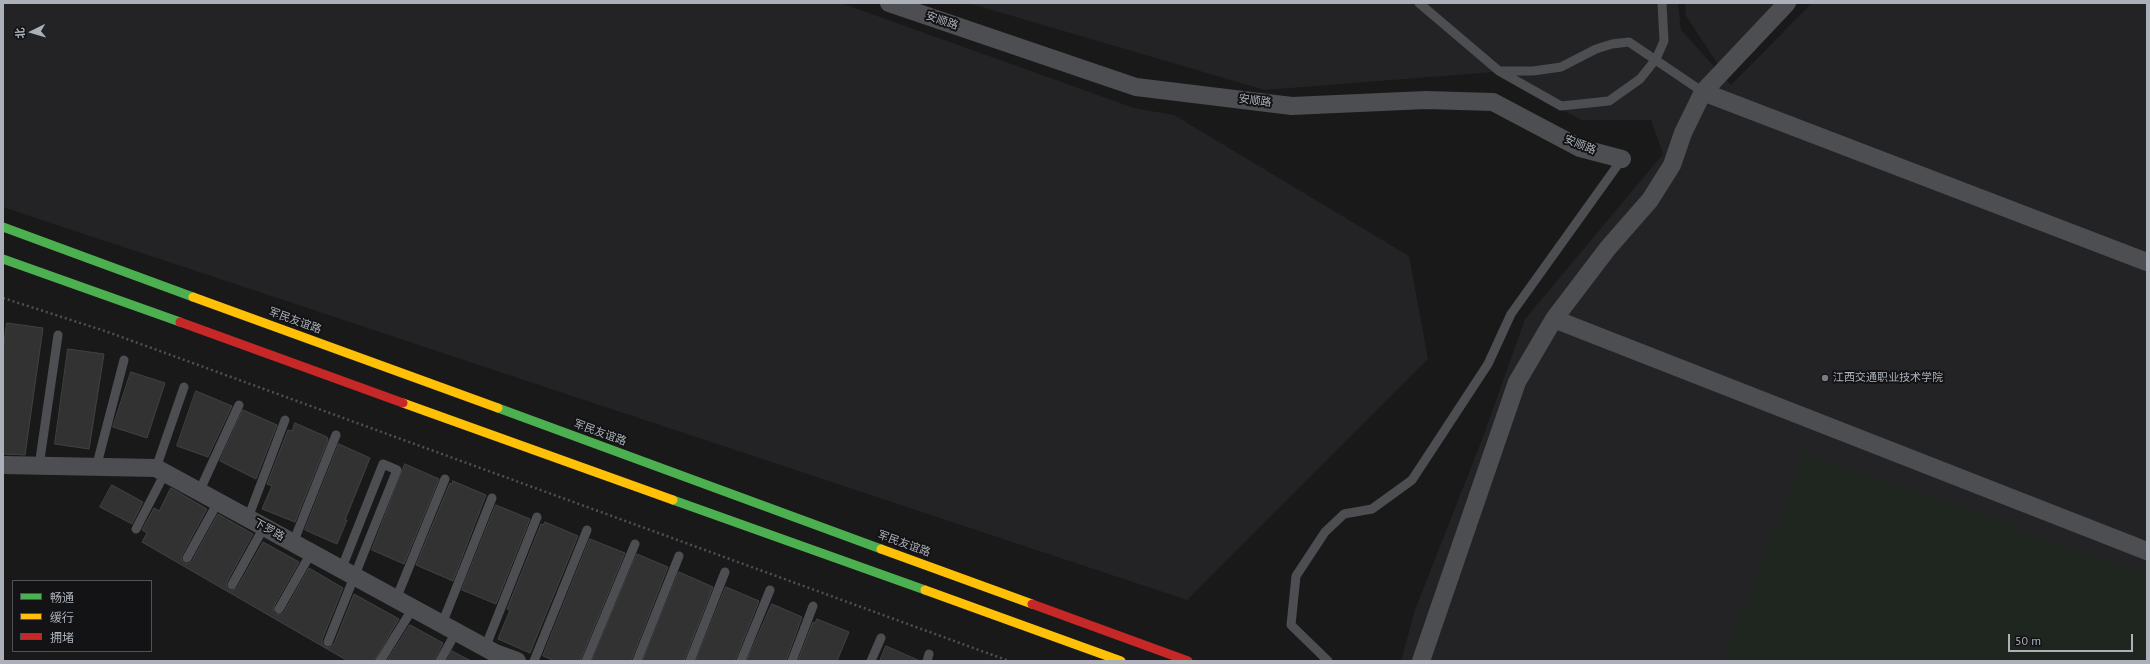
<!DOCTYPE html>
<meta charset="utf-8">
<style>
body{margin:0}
#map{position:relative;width:2150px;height:664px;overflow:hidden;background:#191919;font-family:"PT Sans","Noto Sans SC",sans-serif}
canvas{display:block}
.frame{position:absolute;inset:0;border:4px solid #abb0b9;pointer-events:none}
.legend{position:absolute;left:12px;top:580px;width:140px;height:72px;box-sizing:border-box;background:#131315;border:1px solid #505257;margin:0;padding:5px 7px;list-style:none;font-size:12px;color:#abb0b9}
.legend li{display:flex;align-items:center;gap:8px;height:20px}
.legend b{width:20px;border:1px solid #505257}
.north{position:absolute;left:12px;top:12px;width:40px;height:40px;-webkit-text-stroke:3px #131315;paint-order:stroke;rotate:265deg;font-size:11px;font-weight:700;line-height:16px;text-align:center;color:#abb0b9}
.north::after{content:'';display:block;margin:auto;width:14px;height:18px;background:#abb0b9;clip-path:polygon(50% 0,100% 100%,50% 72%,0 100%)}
.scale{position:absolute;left:2008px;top:634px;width:125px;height:18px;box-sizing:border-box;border:2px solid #abb0b9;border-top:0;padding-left:5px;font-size:12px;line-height:14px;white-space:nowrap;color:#abb0b9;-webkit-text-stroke:3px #131315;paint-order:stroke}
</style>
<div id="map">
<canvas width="2150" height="664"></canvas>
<div class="frame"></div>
<ul class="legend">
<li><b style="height:5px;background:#4caf50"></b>畅通</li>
<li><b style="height:5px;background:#ffc107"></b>缓行</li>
<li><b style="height:5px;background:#c62828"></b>拥堵</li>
</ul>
<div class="north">北</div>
<div class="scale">50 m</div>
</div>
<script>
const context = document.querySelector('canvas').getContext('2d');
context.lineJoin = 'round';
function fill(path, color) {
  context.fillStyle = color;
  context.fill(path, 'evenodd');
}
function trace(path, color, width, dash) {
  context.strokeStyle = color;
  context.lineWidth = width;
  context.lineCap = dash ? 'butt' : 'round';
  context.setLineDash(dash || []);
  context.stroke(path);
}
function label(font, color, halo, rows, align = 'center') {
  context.font = font + ' "PT Sans","Noto Sans SC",sans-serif';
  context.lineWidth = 4;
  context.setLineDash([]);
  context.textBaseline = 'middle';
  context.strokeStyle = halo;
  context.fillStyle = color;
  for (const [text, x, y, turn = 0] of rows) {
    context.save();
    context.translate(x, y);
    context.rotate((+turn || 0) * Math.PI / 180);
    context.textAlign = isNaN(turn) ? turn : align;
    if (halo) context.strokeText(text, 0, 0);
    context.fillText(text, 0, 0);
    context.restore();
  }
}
fill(new Path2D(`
 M3,3H841L1134,108L1174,115L1409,256L1428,359L1187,600L3,207Z
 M968,3H1678L1681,30L1731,85L1812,3H2147V661H1401L1415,610L1483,437L1525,319L1663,154L1651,120H1581L1493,72L1265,90Z
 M1685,3H1799L1725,75L1686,16Z`), '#232325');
fill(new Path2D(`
 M1805,453L2147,574V661H1722Z`), '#1f2620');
const building = new Path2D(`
 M7,323L43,328L25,455L3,454V351Z
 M68,349L104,354L89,449L55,444Z
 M131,372L165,383L147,438L113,427Z
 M196,391L232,406L208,457L177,446Z
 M243,410L277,425L256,479L220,461Z
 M295,423L327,437L328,440L295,522L262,509L272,486L267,484L288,430L292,431Z
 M339,444L370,458L345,520H347L337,544L305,530Z
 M405,464L439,479L404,564L372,550Z
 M453,481L486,495L453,581L416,565L450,483L452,484Z
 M112,485L143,502L132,524L100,507Z
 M171,488L207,509L182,555L181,558L184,563L188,564L192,561L218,514L253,534L227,582L226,586L229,590L232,591L237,588L263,542L299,562L274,606V612L276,614H282L284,612L309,568L343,588L322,640V643L325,647L329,648L334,644L354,594L399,619L374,661H348L142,542L147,533L142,530L154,508L159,511Z
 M496,505L530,519L496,604L462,590Z
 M545,522L578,536L530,653L498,639L510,610L507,609L541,524L543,525Z
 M590,539L625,553L580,661H555L543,656Z
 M637,554L668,567L631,661H592Z
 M679,572L713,587L684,661H643Z
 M726,587L759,601L735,661H696Z
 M772,604L802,617L786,661H747Z
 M817,619L849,632L837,661H798L813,622L815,623Z
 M410,625L443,643L434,661H387Z
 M886,646L920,661H880Z
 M452,651L471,661H447Z`);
fill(building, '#323233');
trace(building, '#414245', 1);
trace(new Path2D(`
 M3,298L105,331L1009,661`), '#4f5053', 2.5, [2, 3]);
trace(new Path2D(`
 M1419,3L1499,71L1561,106L1609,101L1640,79L1656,59L1664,41L1662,3
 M1500,71H1533L1561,67L1596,49L1612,44L1629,42L1703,92
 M39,466L58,335
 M96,468L124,360
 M156,468L184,387
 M199,492L239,405
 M248,518L285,420
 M136,529L165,473
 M293,543L336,435
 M187,558L218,502
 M232,585L264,527
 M396,599L445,479
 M279,609L311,553
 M442,624L492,498
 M328,642L397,470L383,464L341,570
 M485,648L537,517
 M380,661L413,608
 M440,661L456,632
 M534,661L587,530
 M586,661L635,544
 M637,661L679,556
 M690,661L725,572
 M741,661L770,590
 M792,661L813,606
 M871,661L881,638
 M927,661L929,654
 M1328,661L1291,625L1296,576L1325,532L1344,514L1372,509L1412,480L1488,364L1511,314L1622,159`), '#4d4e52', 9);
trace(new Path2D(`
 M889,3L1136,87L1292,106L1426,100L1493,102L1580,148L1622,159
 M1703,92L2147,262
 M1554,319L2147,551
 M3,465L156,468L495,653L517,661
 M1421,661L1517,382L1554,319L1608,248L1650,200L1672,165L1683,133L1703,92L1787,3`), '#4d4e52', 18);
trace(new Path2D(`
 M3,227L193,297
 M3,259L180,322
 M498,408L881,549
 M673,500L925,590`), '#4caf50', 9);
trace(new Path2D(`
 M193,297L498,408
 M403,403L673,500
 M881,549L1032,604
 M925,590L1121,661`), '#ffc107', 9);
trace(new Path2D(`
 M180,322L403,403
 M1032,604L1188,661`), '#c62828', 9);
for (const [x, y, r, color] of [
 [1825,378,4,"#787b81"]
]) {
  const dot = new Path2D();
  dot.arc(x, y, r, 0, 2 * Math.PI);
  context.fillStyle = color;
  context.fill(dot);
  trace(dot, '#131315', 1.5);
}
label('11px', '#abb0b9', '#131315', [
 ["安顺路",942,21,19],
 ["安顺路",1255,101,7],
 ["安顺路",1580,145,22],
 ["军民友谊路",295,321,20],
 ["军民友谊路",600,433,20],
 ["下罗路",269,530,29],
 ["军民友谊路",904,544,20]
]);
label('11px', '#abb0b9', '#131315', [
 ["江西交通职业技术学院",1833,378]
], 'left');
</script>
